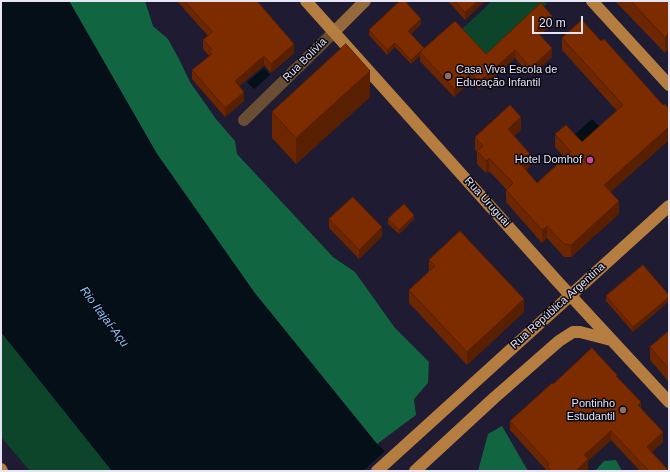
<!DOCTYPE html>
<meta charset="utf-8">
<style>
body{margin:0}
#map{position:relative;width:670px;height:472px;overflow:hidden;background:#1e1b32;font-family:Helvetica,sans-serif}
canvas{display:block}
.frame{position:absolute;inset:0;border:2px solid #e6e5f5;pointer-events:none}
.scale{position:absolute;left:532px;top:16px;width:51px;height:18px;box-sizing:border-box;border:2px solid #e6e5f5;border-top:0;padding-left:5px;font-size:12px;line-height:14px;white-space:nowrap;color:#e6e5f5;-webkit-text-stroke:3px #080711;paint-order:stroke}
</style>
<div id="map">
<canvas width="670" height="472"></canvas>
<div class="frame"></div>
<div class="scale">20 m</div>
</div>
<script>
const context = document.querySelector('canvas').getContext('2d');
context.lineJoin = 'round';
function fill(path, color) {
  context.fillStyle = color;
  context.fill(path, 'evenodd');
}
function trace(path, color, width, dash) {
  context.strokeStyle = color;
  context.lineWidth = width;
  context.lineCap = dash ? 'butt' : 'round';
  context.setLineDash(dash || []);
  context.stroke(path);
}
function label(font, color, halo, rows, align = 'center') {
  context.font = font + ' Helvetica,sans-serif';
  context.lineWidth = 3;
  context.setLineDash([]);
  context.textBaseline = 'middle';
  context.strokeStyle = halo;
  context.fillStyle = color;
  for (const [text, x, y, turn = 0] of rows) {
    context.save();
    context.translate(x, y);
    context.rotate((+turn || 0) * Math.PI / 180);
    context.textAlign = isNaN(turn) ? turn : align;
    if (halo) context.strokeText(text, 0, 0);
    context.fillText(text, 0, 0);
    context.restore();
  }
}
fill(new Path2D(`
 M492,1H544L547,4L487,59L460,31Z
 M1,332L112,471H30L1,437Z`), '#0d452b');
fill(new Path2D(`
 M69,1H145L153,26L168,39L179,59L190,82L216,119L235,141L237,154L333,257L355,272L395,328L429,362L428,383L414,399L416,415L377,444L254,292L157,154Z
 M502,426L528,471H478L488,434Z
 M616,460L622,471H595L604,461Z`), '#116540');
fill(new Path2D(`
 M1,1H69L157,154L254,292L377,444L406,471H112L1,332Z
 M264,68L270,75L254,89L247,82Z
 M592,119L602,130L581,149L571,138Z`), '#040f17');
fill(new Path2D(`
 M386,450L408,471H363Z`), '#1e1b32');
trace(new Path2D(`
 M244,120L334,32`), '#694e33', 12);
trace(new Path2D(`
 M334,32L365,1`), '#94693b', 12);
trace(new Path2D(`
 M306,1L558,282L669,402
 M592,1L669,85
 M1,469L2,471
 M377,471L669,206
 M415,471L494,398L559,341L573,332H580L611,340`), '#b57d40', 12);
fill(new Path2D(`
 M177,1H257L294,53L271,73L264,65L239,86L244,101L225,117L192,79V70L209,56L203,49V40L208,36Z
 M448,1H485L465,20Z
 M615,1H669L665,53Z
 M421,24L411,34L424,49L486,54L552,24L540,35L552,57L531,76L515,58L479,90L471,81L454,97L420,61V56L411,64L395,47L387,55L369,35V30Z
 M562,38L669,140L610,192L619,214L571,257H564L547,238L542,243L506,202V189L489,171L486,173L477,164V152L475,149V137L521,130L514,136L530,166L526,170L537,183L565,158L555,147V134L582,142L617,111L562,50Z
 M370,97L296,164L272,138V112Z
 M329,219L382,236L359,259L329,228Z
 M388,219H414L399,234L388,224Z
 M429,260L524,312L467,365L409,303V290L429,271Z
 M669,295V301L633,332L606,301V296Z
 M669,331V382L650,360V347Z
 M617,378L641,408L663,442L651,452L669,471H640L611,440L588,461V469L586,471H547L510,430V421L553,384Z`), '#6c2600');
fill(new Path2D(`
 M478,1H485L465,20V12Z
 M552,16V24L536,39V31Z
 M421,19V24L408,36V31Z
 M669,33V49L665,53V37Z
 M395,43V47L387,55V50Z
 M294,44V53L271,73V64Z
 M424,48L420,52V56L411,64V60Z
 M552,48V57L531,76V68Z
 M515,50V58L479,90V82Z
 M264,56V65L235,90V81Z
 M370,71V97L296,164V138Z
 M471,73V81L454,97V89Z
 M244,92V101L225,117V108Z
 M521,117V130L508,142V129Z
 M669,127V140L604,198V185Z
 M530,154V166L520,176V163Z
 M489,158V171L486,173V161Z
 M619,201V214L571,257V245Z
 M414,215V219L399,234V230Z
 M547,226V238L542,243V230Z
 M382,227V236L359,259V250Z
 M669,297V301L633,332V327Z
 M524,299V312L467,365V352Z
 M641,402V412L638,405Z
 M611,431V440L588,461V469L586,471H576L584,455Z
 M663,432V442L647,457V447Z`), '#581f00');
const building = new Path2D(`
 M185,1H257L294,44L271,64L264,56L235,81L244,92L225,108L192,70L212,54L209,51L212,49L203,40L212,32Z
 M400,1H405L421,19L408,31L424,48L411,60L395,43L387,50L369,30Z
 M455,1H478L465,12Z
 M631,1H669V33L665,37Z
 M541,3L552,16L536,31L552,48L531,68L515,50L479,82L471,73L454,89L420,52L455,21L486,54Z
 M582,20L601,41L604,39L663,105L665,104L669,109V127L604,185L619,201L571,245L564,244L547,226L542,230L506,190L513,183L489,158L486,161L477,151L483,146L475,137L510,105L521,117L508,129L530,154L520,163L537,183L571,152L555,134L566,125L582,142L623,105L562,38Z
 M346,44L370,71L296,138L272,112Z
 M353,197L382,227L359,250L329,219Z
 M404,204L414,215L399,230L388,219Z
 M460,231L524,299L467,352L409,290L435,266L429,260Z
 M643,265L669,295V297L633,327L606,296Z
 M669,331V369L650,347Z
 M592,348L617,375L616,376L641,402L638,405L663,432L647,447L669,471H649L611,431L584,455L588,459L576,471H552L547,466L549,464L510,421L552,383L553,384Z`);
fill(building, '#7d2c00');
trace(building, '#581f00', 1);
for (const [x, y, r, color] of [
 [448,76,4,"#8d6e63"],
 [590,160,4,"#d1479c"],
 [623,410,4,"#8d6e63"]
]) {
  const dot = new Path2D();
  dot.arc(x, y, r, 0, 2 * Math.PI);
  context.fillStyle = color;
  context.fill(dot);
  trace(dot, '#080711', 1.5);
}
label('11px', '#e6e5f5', '#080711', [
 ["Rua Bolívia",305,60,-45],
 ["Rua Uruguai",487,202,48],
 ["Rua República Argentina",558,306,-42]
]);
label('11px', '#e6e5f5', '#080711', [
 ["Casa Viva Escola de",456,70,"left"],
 ["Educação Infantil",456,83,"left"],
 ["Hotel Domhof",582,160],
 ["Pontinho",615,404],
 ["Estudantil",615,417]
], 'right');
label('italic 12px', '#86c7f3', '#080711', [
 ["Rio Itajaí-Açu",104,317,53]
]);
</script>
